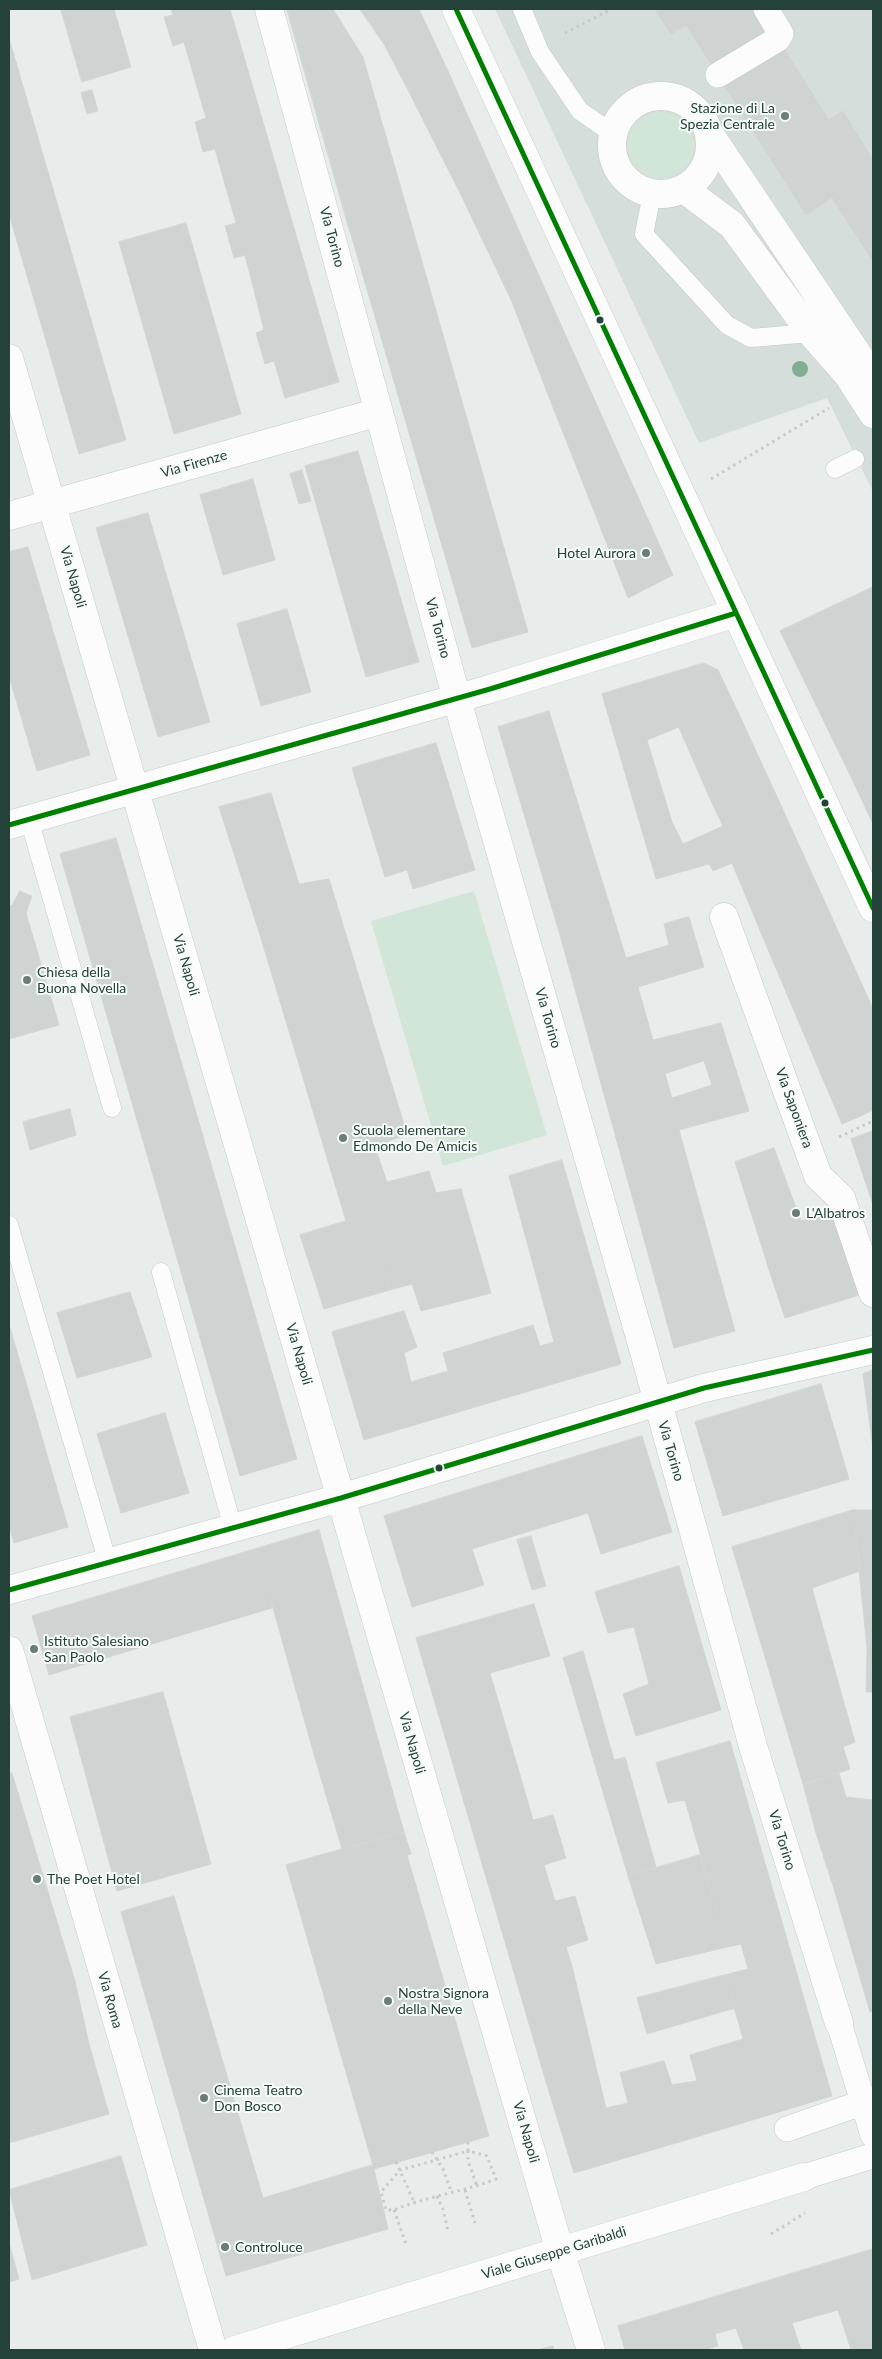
<!DOCTYPE html>
<style>
body{margin:0}
#map{position:relative;width:882px;height:2359px;overflow:hidden;background:#e8edeb;font-family:Lato,sans-serif}
canvas{display:block}
.frame{position:absolute;inset:0;border:10px solid #24423a;pointer-events:none}
</style>
<div id="map">
<canvas width="882" height="2359"></canvas>
<div class="frame"></div>
</div>
<script>
const context = document.querySelector('canvas').getContext('2d');
context.lineJoin = 'round';
function fill(path, color) {
  context.fillStyle = color;
  context.fill(path, 'evenodd');
}
function trace(path, color, width, dash) {
  context.strokeStyle = color;
  context.lineWidth = width;
  context.lineCap = dash ? 'butt' : 'round';
  context.setLineDash(dash || []);
  context.stroke(path);
}
function label(font, color, halo, rows, align = 'center') {
  context.font = font + ' Lato,sans-serif';
  context.lineWidth = 4;
  context.setLineDash([]);
  context.textBaseline = 'middle';
  context.strokeStyle = halo;
  context.fillStyle = color;
  for (const [text, x, y, turn = 0] of rows) {
    context.save();
    context.translate(x, y);
    context.rotate((+turn || 0) * Math.PI / 180);
    context.textAlign = isNaN(turn) ? turn : align;
    if (halo) context.strokeText(text, 0, 0);
    context.fillText(text, 0, 0);
    context.restore();
  }
}
fill(new Path2D(`
 M495,9H873V492L827,398L699,443Z`), '#d6dedb');
fill(new Path2D(`
 M628 145a33 33 0 1 1 66 0a33 33 0 1 1-66 0Z
 M474,891L547,1135L443,1166L371,921Z`), '#d1e6d8');
const building = new Path2D(`
 M61,9H114L131,67L82,82Z
 M171,9H230L339,382L285,398L274,361L265,364L256,333L264,330L245,255L234,258L225,226L236,223L215,149L203,152L195,122L206,118L184,42L173,46L164,17L173,15Z
 M287,9H333L363,57L407,209L349,228Z
 M360,9H419L448,71L408,90L385,46Z
 M655,9H759L829,120L843,111L873,160V170L806,215L686,25L671,34Z
 M9,38L126,440L79,454L9,214Z
 M448,71L544,287L512,302L462,197L408,90Z
 M92,90L98,111L87,114L81,93Z
 M873,170V259L872,260L832,198Z
 M407,209L528,632L472,648L349,228Z
 M186,223L241,414L174,434L119,242Z
 M544,287L592,394L554,410L512,302Z
 M592,394L621,459L581,478L554,410Z
 M358,451L419,662L366,677L305,466Z
 M621,459L673,575L628,598L581,478Z
 M302,470L311,501L299,504L290,474Z
 M253,479L275,560L223,575L200,495Z
 M148,513L210,722L158,737L96,528Z
 M28,547L90,755L37,771L9,676V552Z
 M873,587V769L852,779L780,631Z
 M287,609L311,692L261,706L237,624Z
 M704,663L718,670L738,712L683,737L679,727L647,740L672,822L683,844L723,826L712,803L768,777L829,911L764,940L732,863L713,871L709,864L656,879L602,694Z
 M549,711L614,919L560,935L498,727Z
 M738,712L768,777L712,803L683,737Z
 M436,743L475,870L413,889L407,870L385,877L352,768Z
 M873,769V824L852,779Z
 M271,793L299,884L329,879L407,1134L375,1147L387,1182L429,1171L436,1193L346,1221L260,935L219,807Z
 M116,838L297,1459L240,1476L60,854Z
 M20,891L32,896L26,913L59,1025L9,1039V906L12,905Z
 M829,911L873,1009V1042L839,1059L784,931Z
 M689,917L704,967L638,987L653,1040L721,1023L749,1111L679,1130L735,1331L674,1348L560,935L614,919L626,958L669,945L664,924ZM704,1061L712,1085L672,1098L665,1074Z
 M784,931L863,1115L842,1124L764,940Z
 M873,1042V1110L863,1115L839,1059Z
 M70,1109L76,1135L30,1150L23,1122Z
 M873,1131V1205L851,1139Z
 M774,1148L801,1221L836,1212L845,1235L813,1243L818,1264L772,1279L735,1162Z
 M562,1160L621,1364L438,1418L427,1377L448,1371L443,1353L533,1325L540,1346L554,1342L509,1176Z
 M461,1189L491,1293L461,1301L450,1264L388,1281L379,1246L365,1249L356,1218L436,1193Z
 M356,1218L365,1249L379,1246L390,1290L324,1309L300,1235Z
 M845,1235L866,1293L785,1318L772,1279L818,1264L813,1243Z
 M450,1264L461,1301L421,1311L412,1284L390,1290L388,1281Z
 M130,1292L152,1357L77,1378L57,1313Z
 M404,1311L417,1347L404,1353L411,1382L427,1377L438,1418L364,1440L332,1332Z
 M9,1324L68,1527L14,1543L9,1526Z
 M873,1370V1449L863,1374Z
 M821,1384L849,1479L723,1516L695,1422Z
 M165,1413L189,1493L121,1513L97,1434Z
 M642,1436L672,1532L601,1554L588,1513L472,1549L484,1585L412,1607L384,1516Z
 M853,1510H873V1692H866L867,1648Z
 M853,1510L860,1571L812,1588L834,1667L781,1682L812,1782L803,1784L732,1547Z
 M319,1530L404,1832L388,1836L332,1641L307,1648L337,1752L315,1758L268,1590L78,1647L82,1665L49,1675L32,1616Z
 M531,1536L546,1586L532,1590L517,1540Z
 M679,1566L721,1710L636,1736L623,1694L649,1684L634,1627L608,1633L595,1592Z
 M268,1590L272,1608L82,1665L78,1647Z
 M534,1604L550,1656L490,1673L520,1775L461,1792L416,1638Z
 M332,1641L388,1836L342,1849L315,1758L337,1752L307,1648Z
 M583,1651L614,1760L625,1757L656,1867L628,1876L563,1658Z
 M834,1667L855,1742L843,1747L850,1769L812,1782L781,1682Z
 M163,1692L211,1864L117,1891L70,1717Z
 M730,1741L832,2096L693,2138L677,2084L697,2081L690,2055L743,2039L725,1975L748,1969L741,1944L727,1947L685,1800L668,1803L656,1763Z
 M12,1773L75,1981L9,2000V1774Z
 M839,1773L846,1797L873,1800V1831L815,1829L803,1784Z
 M520,1775L533,1820L553,1815L566,1858L544,1865L555,1901L575,1896L588,1940L566,1947L572,1966L517,1983L461,1792Z
 M815,1829L873,1831V1870L832,1882Z
 M404,1832L411,1854L407,1855L489,2136L374,2169L286,1865Z
 M700,1855L727,1947L656,1964L628,1876Z
 M873,1870V2011L870,2012L832,1882Z
 M174,1896L200,1984L146,1999L121,1912Z
 M572,1966L596,2067L546,2082L517,1983Z
 M725,1975L735,2008L647,2034L637,1998Z
 M75,1981L89,2044L9,2067V2000Z
 M200,1984L263,2198L210,2220L146,1999Z
 M89,2044L109,2114L9,2143V2067Z
 M664,2061L672,2085L677,2084L693,2138L574,2173L546,2082L596,2067L606,2108L628,2103L620,2073Z
 M121,2156L147,2245L32,2280L9,2190Z
 M373,2165L388,2229L226,2276L210,2220L263,2198Z
 M9,2243L19,2279L9,2282Z
 M873,2249V2350H851L838,2310L792,2323L801,2350H744L736,2328L715,2334L718,2346L703,2350H625L618,2326Z
 M553,2346L554,2350H536H537Z`);
fill(building, '#cfd4d2');
trace(building, '#d1d6d4', 1);
const service = new Path2D(`
 M522,9L540,52L580,111L612,133
 M652,194L644,234L727,325L751,338L811,333
 M835,469L855,459
 M29,819L112,1108
 M9,1225L108,1563
 M161,1272L233,1528`);
const pedestrian = new Path2D(`
 M718,75L778,39L781,34L766,9
 M839,2023L873,2135
 M787,2129L873,2099
 M804,2177L872,2156`);
const minor = new Path2D(`
 M269,9L464,725L643,1348L753,1746L839,2023
 M612 145a49 49 0 1 1 98 0a49 49 0 1 1-98 0Z
 M709,133L873,377
 M684,189L732,225L811,333L848,375L873,414
 M9,358L560,2251L591,2350
 M9,516L379,412
 M9,825L490,689L736,613
 M724,917L818,1176L841,1198L873,1293
 M9,1590L341,1498L704,1388L873,1350
 M9,1650L213,2350
 M235,2350L804,2177`);
const tertiary = new Path2D(`
 M456,9L873,908`);
trace(service, '#c5cac8', 19);
trace(pedestrian, '#c5cac8', 26);
trace(minor, '#c5cac8', 29);
trace(tertiary, '#c5cac8', 29);
trace(new Path2D(`
 M565,33L612,9
 M711,479L829,408
 M839,1137L873,1121
 M468,2142V2151L400,2170L381,2192L386,2210H394C428,2196 463,2192 496,2179L487,2156L468,2151V2161L477,2186
 M432,2152L443,2169L451,2191
 M396,2162L414,2202
 M465,2190L475,2223
 M437,2196L443,2209L448,2231
 M394,2210L406,2244
 M771,2234L805,2213`), '#c3ccca', 3, [2.5, 4]);
trace(service, '#fcfcfc', 18);
trace(pedestrian, '#fcfcfc', 25);
trace(minor, '#fcfcfc', 28);
trace(tertiary, '#fcfcfc', 28);
trace(new Path2D(`
 M456,9L873,908
 M9,825L490,689L736,613
 M9,1590L341,1498L704,1388L873,1350`), '#008000', 5);
context.fillStyle = '#81ae93';
for (const [x, y] of [
 [800,369]
]) {
  context.beginPath();
  context.arc(x, y, 8, 0, 2 * Math.PI);
  context.fill();
}
for (const [x, y, r, color] of [
 [785,116,5,"#697e78"],
 [600,320,4.5,"#24423a"],
 [646,553,5,"#697e78"],
 [825,803,4.5,"#24423a"],
 [27,980,5,"#697e78"],
 [343,1138,5,"#697e78"],
 [796,1213,5,"#697e78"],
 [439,1468,4.5,"#24423a"],
 [34,1649,5,"#697e78"],
 [37,1879,5,"#697e78"],
 [388,2001,5,"#697e78"],
 [204,2098,5,"#697e78"],
 [225,2247,5,"#697e78"]
]) {
  const dot = new Path2D();
  dot.arc(x, y, r, 0, 2 * Math.PI);
  context.fillStyle = color;
  context.fill(dot);
  trace(dot, '#f7fbf9', 2);
}
label('14px', '#24423a', '#f7fbf9', [
 ["Stazione di La",775,108,"right"],
 ["Spezia Centrale",775,124,"right"],
 ["Hotel Aurora",636,553,"right"],
 ["Chiesa della",37,972],
 ["Buona Novella",37,988],
 ["Scuola elementare",353,1130],
 ["Edmondo De Amicis",353,1146],
 ["L'Albatros",806,1213],
 ["Istituto Salesiano",44,1641],
 ["San Paolo",44,1657],
 ["The Poet Hotel",47,1879],
 ["Nostra Signora",398,1993],
 ["della Neve",398,2009],
 ["Cinema Teatro",214,2090],
 ["Don Bosco",214,2106],
 ["Controluce",235,2247]
], 'left');
label('14px', '#24423a', '#f7fbf9', [
 ["Via Torino",332,237,75],
 ["Via Firenze",194,464,-16],
 ["Via Napoli",73,577,74],
 ["Via Torino",438,628,75],
 ["Via Napoli",186,965,74],
 ["Via Torino",548,1018,74],
 ["Via Saponiera",794,1108,70],
 ["Via Napoli",299,1354,74],
 ["Via Torino",671,1451,74],
 ["Via Napoli",412,1743,74],
 ["Via Torino",782,1840,73],
 ["Via Roma",110,2000,74],
 ["Via Napoli",526,2132,74],
 ["Viale Giuseppe Garibaldi",554,2253,-17]
]);
</script>
